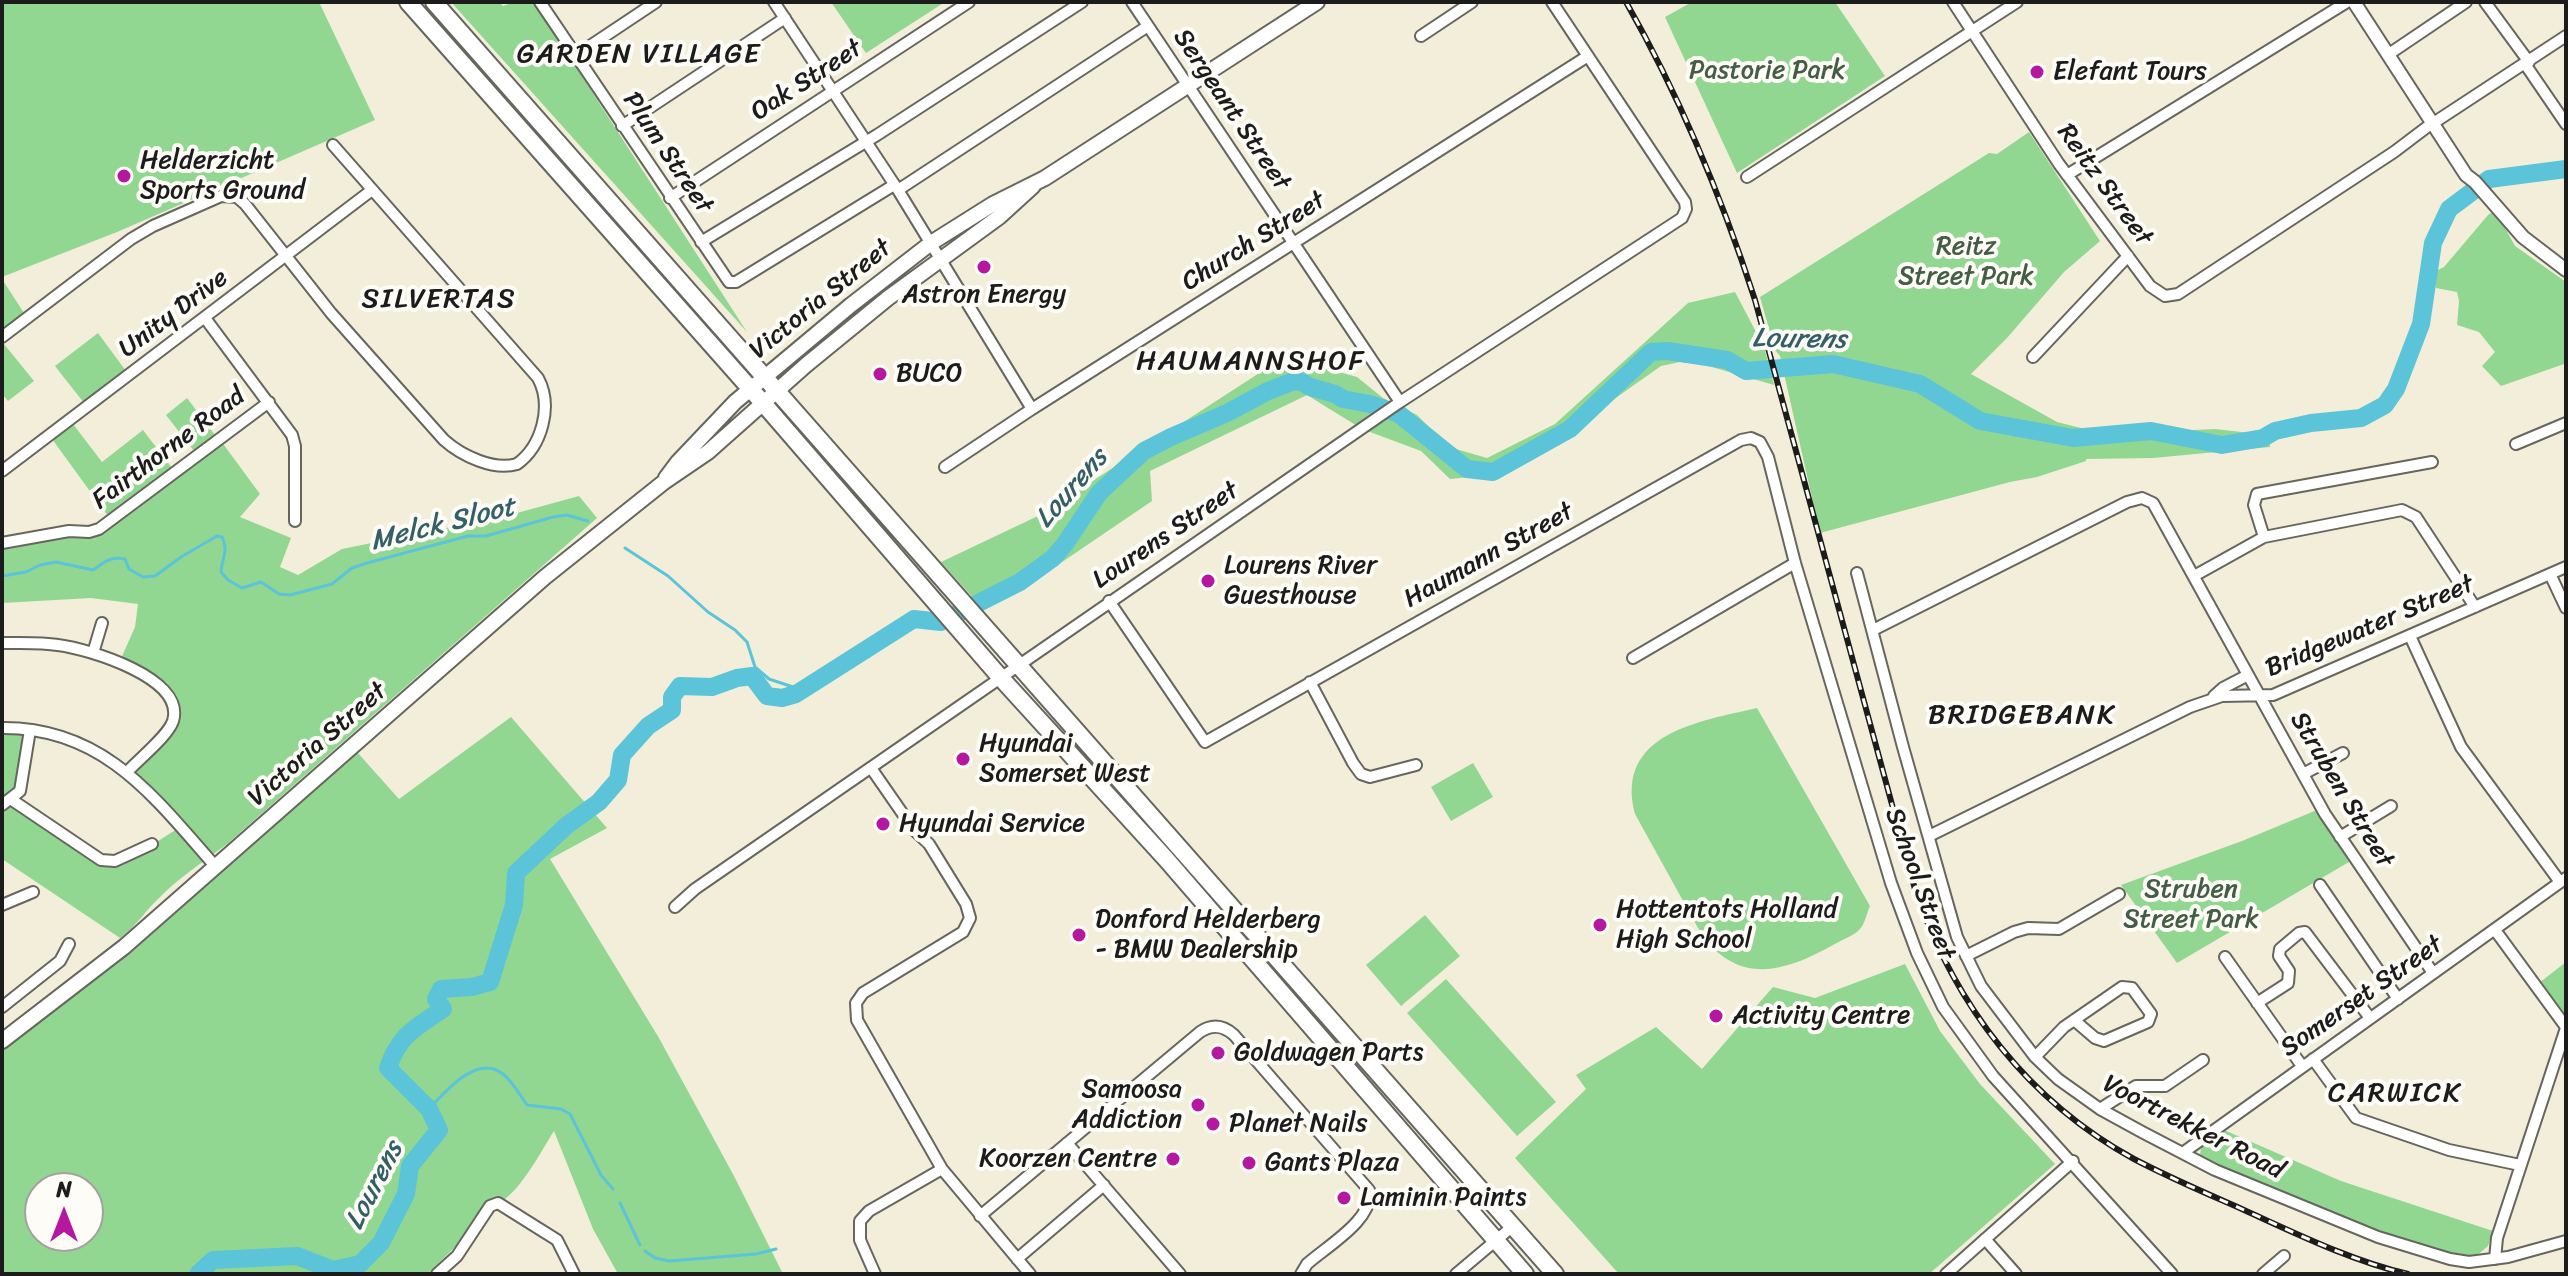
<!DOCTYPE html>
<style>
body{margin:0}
#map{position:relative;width:2568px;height:1276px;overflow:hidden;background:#f2eeda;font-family:Sriracha,sans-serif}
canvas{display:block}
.frame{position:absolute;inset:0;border:4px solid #1c1c1c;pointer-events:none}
.north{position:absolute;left:24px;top:1172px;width:80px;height:80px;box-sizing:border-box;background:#fdfcf7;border:2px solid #a3a29f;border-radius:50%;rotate:0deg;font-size:22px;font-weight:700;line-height:32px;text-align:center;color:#1c1c1c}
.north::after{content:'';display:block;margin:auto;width:28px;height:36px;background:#b5179e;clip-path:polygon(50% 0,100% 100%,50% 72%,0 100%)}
</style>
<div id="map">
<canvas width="2568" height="1276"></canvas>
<div class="frame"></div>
<div class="north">N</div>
</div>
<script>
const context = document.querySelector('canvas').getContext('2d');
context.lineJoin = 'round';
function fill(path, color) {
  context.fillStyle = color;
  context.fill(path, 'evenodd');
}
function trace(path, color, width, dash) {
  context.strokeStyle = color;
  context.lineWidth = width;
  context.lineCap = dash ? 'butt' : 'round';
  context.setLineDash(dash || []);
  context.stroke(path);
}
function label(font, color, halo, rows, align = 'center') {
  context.font = font + ' Sriracha,sans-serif';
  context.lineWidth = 8;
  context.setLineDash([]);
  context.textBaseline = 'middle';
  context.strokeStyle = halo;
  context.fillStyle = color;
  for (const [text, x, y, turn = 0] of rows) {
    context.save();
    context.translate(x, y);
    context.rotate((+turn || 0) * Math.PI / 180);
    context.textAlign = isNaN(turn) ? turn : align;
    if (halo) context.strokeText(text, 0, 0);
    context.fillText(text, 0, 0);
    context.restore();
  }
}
fill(new Path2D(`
 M2,2H319L375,120L117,232L2,277Z
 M451,2H499L503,6L514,2H534L747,332Z
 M831,2H945L866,53Z
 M1692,2H1835L1885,76L1737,173L1665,17Z
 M2029,132L2100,241L2064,272L2007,338L1971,374L2057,422L2081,428H2149L2172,431L2215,429L2250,433L2269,429L2270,447L2153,458L2086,459V461L2037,477L2010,482L1820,533L1780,356L1775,350L1760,297L1989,153L1997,154Z
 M2495,210L2515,246L2566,282L2564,364L2501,386L2482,366L2495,352L2479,332L2457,325L2459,301L2457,292L2436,288V271L2444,267L2488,215Z
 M2,279L24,313L2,330Z
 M1735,292L1764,347L1774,385L1705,365L1680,362L1661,366L1617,397L1566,439L1501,474L1450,479L1421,451L1362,429L1307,395L1150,471L1152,501L1015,594L1011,591L983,609L941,562L1040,515L1264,370L1328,369L1357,377L1383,398L1417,415L1449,447L1487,458L1555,424L1688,303Z
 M98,333L126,371L84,403L55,366Z
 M4,344L34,381L8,401L2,394V346Z
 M187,398L215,435L194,451L166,415Z
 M73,424L102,462L143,430L172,468L108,516L52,439Z
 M221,441L260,494L240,517L291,538L280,567L298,575L342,549L506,516L579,496L597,518L227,844C203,862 177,879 156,901C142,915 137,925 120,938L2,859V728L31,731L13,802L100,861L152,845L180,827L128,772L174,718L155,679L119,663L135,627L138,604L91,598L2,603V544L89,533Z
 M1757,708L1870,906C1867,912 1865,924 1860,929C1854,936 1841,940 1833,945C1786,971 1742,986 1703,937L1635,814C1614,733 1701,721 1757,708Z
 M511,717L607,828L550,859L659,1038L734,1176L783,1274H618L593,1229L554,1131C542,1149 510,1214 485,1204L456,1246L427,1274H2V1049L125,955L357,752L399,799ZM40,1188H88V1236H40Z
 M1473,763L1493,797L1451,821L1431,787Z
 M2317,810L2349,862L2177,963L2121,885L2242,841Z
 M1425,915L1460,956L1401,1006L1366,965Z
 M2566,962V1019L2539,983Z
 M1905,964L1940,1031L1980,1084L2055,1164L1929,1274H1619L1515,1158L1586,1089L1576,1075L1656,1027L1702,1069L1773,987L1815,998Z
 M1446,979L1556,1102L1517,1136L1407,1013Z
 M2224,1130L2341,1181L2493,1231L2488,1246L2475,1257L2448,1255L2381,1234L2204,1159L2200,1155L2201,1148Z`), '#92d791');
trace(new Path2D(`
 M625,548L668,576L708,612L735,630L747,642L755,667L769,679L802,690
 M2,576L26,572L40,565L56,562L93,570C105,562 110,556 125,559L129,569L143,577L155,576L181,557L217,536L222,537C229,550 222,558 221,572L228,580L242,588L261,582L279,594L290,595L332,584L352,568L367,563L468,536H486L553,517L567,515L588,521
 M429,1109C445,1092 477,1053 503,1074C513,1082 520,1095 527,1105L561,1109L570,1114L601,1175L613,1189
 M620,1203L640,1245
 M645,1251L655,1258L669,1261L756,1254L776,1249`), '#5bc4d8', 3);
trace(new Path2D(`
 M198,1274L213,1260L297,1256L333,1270L360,1264L381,1243L406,1194L410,1166L439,1130L429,1109L388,1068C399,1035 415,1028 443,1009L436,999L441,989L472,987L490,982L514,905L516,873L566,826L599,802L618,780L622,755L648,726L672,710V697L680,686L712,687L737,678L752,676L767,696L782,698L796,694L914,619L941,622L1020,582L1053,558L1065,544L1099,493L1144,451L1171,437L1227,413L1268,391L1294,381L1302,382L1310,387L1335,394L1343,399L1370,404L1399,414L1467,469L1493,472L1570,429L1651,352L1668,351L1727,360L1746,371L1833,364L1920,384L1980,421L2073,438L2151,431L2222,445L2263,438L2275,431L2311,423L2361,418L2385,405L2396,389L2421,324L2433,243L2449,209L2489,179L2566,169`), '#5bc4d8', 18);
const minor = new Path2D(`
 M540,2L729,282H736L894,185
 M774,2L898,190L1032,409
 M1132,2L1400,402
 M1953,2L2059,164L2150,286L2165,296L2178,294L2394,152L2431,124
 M2485,2L2529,62
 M1421,36L1472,2
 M2389,54L2466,2
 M575,56L656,2
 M2525,64L2566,124
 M2438,120L2566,36
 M622,126L785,18
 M2067,175L2347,2
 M1747,177L2017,2
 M898,190L1148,26
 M670,198L969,2
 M701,242L877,135L1082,2
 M205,318L292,435L295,446V521
 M2,337L131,239L153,226L221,196L237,197L245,204L331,313L444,440C462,456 494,471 517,464C542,446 553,406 538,378L333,145
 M2033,357L2128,256
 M2516,444L2566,423
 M945,467L1032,409L1588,56
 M2,471L372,190
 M2264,537L2254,505L2257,494L2432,462
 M2,543L69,531L89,532L99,529L269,402
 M1857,573L1903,747L1957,937L1981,986L2035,1057L2058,1079L2100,1109L2142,1132L2215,1170L2378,1237L2450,1259L2469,1262L2508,1257L2566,1241
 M2550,574L2566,608
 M2194,576L2264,537L2402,510L2416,517L2475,607
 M1109,601L1205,742L1741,440L1751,438L1760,442L1768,457L1795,563L1891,883L1917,953L1943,1007L1993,1076L2172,1274
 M1873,630L2127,502L2142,498L2153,503L2325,814L2433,973
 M2410,636L2461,747L2560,882
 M2,643C21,643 40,642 58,645C89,649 186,678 173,721C168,736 139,759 127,772
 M93,653L102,623
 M1633,658L1795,563
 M1310,682L1353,763L1361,774L1370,777L1416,765
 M2214,696L2223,688L2248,675
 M2,728C104,727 155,798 216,867
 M871,768L914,830L929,844L966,904L970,918L963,932L863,993L856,1003L857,1020L942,1169L1030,1274
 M2303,774L2343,753
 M12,800L101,860L115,861L152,844
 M2,805L20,791L30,730
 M1929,836L2190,707L2222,696L2273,695L2566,567
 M2340,837L2391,806
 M2320,885L2398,999
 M2,905L33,892
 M675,907L695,889L1400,402L1682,218L1686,209L1685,202L1552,2
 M2495,930L2566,1027
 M1966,956L2014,932L2028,928L2059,929L2119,894
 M2225,957L2302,1066
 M2257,1003L2288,983L2289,971L2279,956L2280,949L2299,933L2305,932L2370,1018
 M2,1007L60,961L69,944
 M2035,1057L2064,1027L2122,987L2132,988L2151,1014L2148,1022L2104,1041L2095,1038L2074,1020
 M2313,1059L2356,1118L2449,1150L2520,1165
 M2100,1109L2136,1086H2165L2203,1060
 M1067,1143L1180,1274
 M2184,1152L2566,878
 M980,1216L1200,1032C1212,1024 1223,1025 1234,1035L1369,1190C1375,1219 1327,1246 1307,1264L1301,1274
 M1985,1239L2016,1274
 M1017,1259L1104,1185
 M2495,1259L2497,1238L2566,1028
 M437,1274L457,1256L490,1206L498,1203L557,1240L574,1274
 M875,1274L860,1240V1221L869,1211L942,1169
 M1456,1274L1513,1226
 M1946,1274L2073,1161
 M2263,1274L2284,1256`);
const tertiary = new Path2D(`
 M2354,2L2466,175L2475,182L2523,237L2566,270`);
const secondary = new Path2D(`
 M666,478L678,462L735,402L851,305L931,243L993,204L1045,178L1317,2
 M2,1041L124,947L545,577L664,482L708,452L806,365L888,298L999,217L1033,186`);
const trunk = new Path2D(`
 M408,2L763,403L1000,677L1166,859L1525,1274
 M434,2L1555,1274`);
trace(minor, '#67665e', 14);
trace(tertiary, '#67665e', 16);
trace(secondary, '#67665e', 18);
trace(trunk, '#67665e', 20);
trace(minor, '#fff', 10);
trace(tertiary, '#fff', 12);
trace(secondary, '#fff', 14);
trace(trunk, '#fff', 16);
const rail = new Path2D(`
 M1626,2C1680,97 1721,195 1755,300L1916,893C1956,1006 2028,1101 2134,1159C2170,1178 2208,1194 2244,1210C2297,1234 2352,1261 2408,1274`);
trace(rail, '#1c1c1c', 6);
trace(rail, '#fdfcf7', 3, [9]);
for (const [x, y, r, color] of [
 [2037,72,8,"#b5179e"],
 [124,176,8,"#b5179e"],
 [984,267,8,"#b5179e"],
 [880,374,8,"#b5179e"],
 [1208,581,8,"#b5179e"],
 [963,759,8,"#b5179e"],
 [883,824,8,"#b5179e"],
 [1600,925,8,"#b5179e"],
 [1079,935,8,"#b5179e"],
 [1716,1016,8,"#b5179e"],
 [1218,1053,8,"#b5179e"],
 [1198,1105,8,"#b5179e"],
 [1213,1124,8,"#b5179e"],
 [1173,1159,8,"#b5179e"],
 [1249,1163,8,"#b5179e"],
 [1344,1198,8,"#b5179e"]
]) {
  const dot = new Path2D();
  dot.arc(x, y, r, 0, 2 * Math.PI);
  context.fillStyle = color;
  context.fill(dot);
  trace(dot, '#fdfcf7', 3);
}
label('26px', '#455d45', '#fdfcf7', [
 ["Pastorie Park",1767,71],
 ["Reitz",1966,247],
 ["Street Park",1966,277],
 ["Struben",2191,890],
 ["Street Park",2191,920]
]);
label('26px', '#1c1c1c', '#fdfcf7', [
 ["Elefant Tours",2053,72],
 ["Helderzicht",140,161],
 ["Sports Ground",140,191],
 ["Astron Energy",984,295,"center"],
 ["BUCO",896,374],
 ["Lourens River",1224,566],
 ["Guesthouse",1224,596],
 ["Hyundai",979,744],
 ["Somerset West",979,774],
 ["Hyundai Service",899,824],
 ["Hottentots Holland",1616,910],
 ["High School",1616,940],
 ["Donford Helderberg",1095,920],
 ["- BMW Dealership",1095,950],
 ["Activity Centre",1732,1016],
 ["Goldwagen Parts",1234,1053],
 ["Samoosa",1182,1090,"right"],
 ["Addiction",1182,1120,"right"],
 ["Planet Nails",1229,1124],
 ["Koorzen Centre",1157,1159,"right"],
 ["Gants Plaza",1265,1163],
 ["Laminin Paints",1360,1198]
], 'left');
label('26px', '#1c1c1c', '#fdfcf7', [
 ["Oak Street",807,81,-33],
 ["Sergeant Street",1231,110,56],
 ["Plum Street",667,153,56],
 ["Reitz Street",2104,185,54],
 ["Church Street",1254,242,-32],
 ["Victoria Street",821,300,-39],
 ["Unity Drive",174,314,-37],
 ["Fairthorne Road",169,449,-37],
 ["Lourens Street",1166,536,-34],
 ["Haumann Street",1489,556,-29],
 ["Bridgewater Street",2370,627,-23],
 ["Victoria Street",318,745,-41],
 ["Struben Street",2341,790,59],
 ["School Street",1919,884,70],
 ["Somerset Street",2362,997,-35],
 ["Voortrekker Road",2193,1128,27]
]);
context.letterSpacing = '2px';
label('28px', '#1c1c1c', '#fdfcf7', [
 ["GARDEN VILLAGE",639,55],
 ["SILVERTAS",439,300],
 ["HAUMANNSHOF",1251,362],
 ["BRIDGEBANK",2022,716],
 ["CARWICK",2395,1094]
]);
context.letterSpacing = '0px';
label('italic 28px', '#355f67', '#fdfcf7', [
 ["Lourens",1799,340,1],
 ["Lourens",1072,489,-49],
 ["Melck Sloot",443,525,-14],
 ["Lourens",375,1186,-63]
]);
</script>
